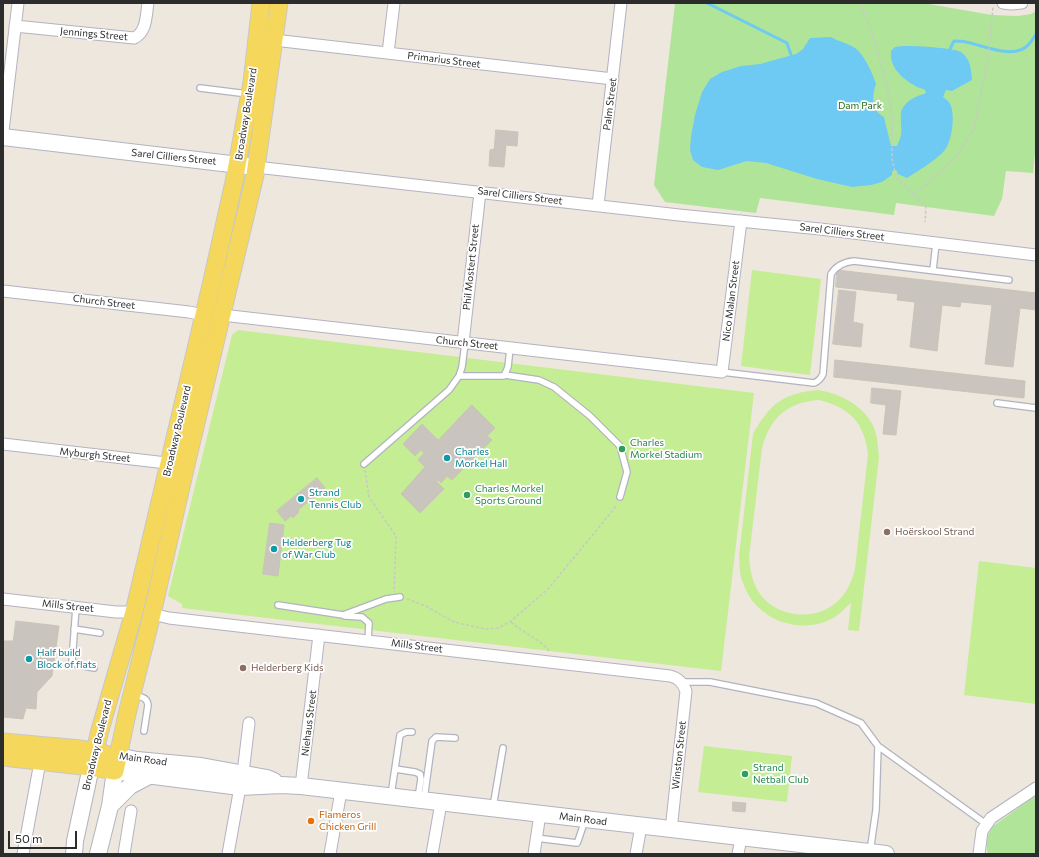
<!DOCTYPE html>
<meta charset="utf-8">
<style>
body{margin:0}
#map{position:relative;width:1039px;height:857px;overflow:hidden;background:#eee7de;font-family:Commissioner,sans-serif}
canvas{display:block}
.frame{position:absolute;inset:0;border:4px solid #2c2c2c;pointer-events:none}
.scale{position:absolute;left:8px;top:831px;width:69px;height:18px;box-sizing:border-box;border:2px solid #2c2c2c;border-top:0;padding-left:5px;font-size:12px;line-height:14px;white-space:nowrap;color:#2c2c2c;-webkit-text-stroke:3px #fff;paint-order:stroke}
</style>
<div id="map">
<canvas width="1039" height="857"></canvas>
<div class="frame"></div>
<div class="scale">50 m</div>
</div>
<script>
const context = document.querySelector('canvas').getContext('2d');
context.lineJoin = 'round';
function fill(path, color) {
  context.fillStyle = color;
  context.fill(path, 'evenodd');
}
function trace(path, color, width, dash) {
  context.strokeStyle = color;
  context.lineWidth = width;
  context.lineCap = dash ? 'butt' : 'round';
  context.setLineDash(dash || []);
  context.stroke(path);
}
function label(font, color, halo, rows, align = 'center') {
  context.font = font + ' Commissioner,sans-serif';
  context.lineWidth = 3.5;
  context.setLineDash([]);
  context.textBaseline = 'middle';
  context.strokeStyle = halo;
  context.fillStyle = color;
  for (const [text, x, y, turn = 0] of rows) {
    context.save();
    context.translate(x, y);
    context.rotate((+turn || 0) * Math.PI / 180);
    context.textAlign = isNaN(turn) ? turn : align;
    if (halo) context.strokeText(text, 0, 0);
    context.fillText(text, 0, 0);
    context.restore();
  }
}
fill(new Path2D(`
 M675,3H923L992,15L1018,16L1031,14L1036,11V143L1033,173L1006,171L1002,199L994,216L896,203L894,215L760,198L756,213L665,202L654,185Z
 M1036,795V854H988C985,845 987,835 992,827Z`), '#b0e599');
fill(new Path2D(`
 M752,270L821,279L810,375L741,366Z
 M238,330L754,393L721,671L182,608V604L168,596L232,335Z
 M818,390C844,394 872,410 877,438C878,444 878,451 879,457L859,631L848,630L851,603C846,607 841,613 835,617C801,637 755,620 743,583C739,574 740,565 739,556L753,434C770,404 783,393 818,390ZM819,400C850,408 864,422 868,454L855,569C851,583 846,596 833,605C809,623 769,615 756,587C751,577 750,567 749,557L762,448C770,418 787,402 819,400Z
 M979,561L1036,568V704L964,695Z
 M704,746L792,756L787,802L698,792Z`), '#c4ed94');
fill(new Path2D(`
 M831,37C839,42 848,43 855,48C864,54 873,74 876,84C872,96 871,110 884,117L891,146H897C898,143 900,139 901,135C902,127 900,119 901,112C904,102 915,96 924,94L926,93L925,90C922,88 917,88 914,85C901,78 889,66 891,51C893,49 894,47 896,47C902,44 956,48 961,52C971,59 971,70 972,80L952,91L946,90L943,97C946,99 950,102 951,106C955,117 952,142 944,151C934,162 919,170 907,178L898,174L896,170L892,171V175L882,182L871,185L852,187L817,179L766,163L747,161L718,170L702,167L693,160L690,150L691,136L695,115L702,92L710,79L722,72L741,66L760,64L796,54L803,49L810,38Z`), '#6ecaf2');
trace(new Path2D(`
 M707,3L787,43L791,55
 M950,49L954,41C958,41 962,41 966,42C983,45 1015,61 1029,44C1032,41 1034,37 1036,34`), '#6ecaf2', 3);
const building = new Path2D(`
 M496,130L518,132L517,146L506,145L504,167L489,166L490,150L494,149Z
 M837,270L1036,293V310L1020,308L1013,367L985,364L992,305L961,302L960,307L942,305L937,351L910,347L915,302L897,300L898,294L836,287Z
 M839,290L856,292L853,322L863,324L861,347L833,344Z
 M835,360L1025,381L1024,398L834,377Z
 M872,388L901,391L896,435L883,434L886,405L871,403Z
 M472,405L495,428L487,436L492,440L452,480L447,476L441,483L438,480L436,481L444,489L420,513L401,494L425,467L418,460L424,453L421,450L415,456L403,444L422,424L438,440Z
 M317,478L325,488L298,510L299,512L293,518L291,516L285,521L277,511Z
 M270,523L284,525L278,576L263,574Z
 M16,621L59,626L52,676L37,692L36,709L26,708L23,719L3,717V641H13Z
 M733,802L746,803L745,812L733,811Z`);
fill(building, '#c9c4bd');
trace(building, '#c9c4b7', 1);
const lane = new Path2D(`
 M200,88L248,94
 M933,270L936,243
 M722,372L814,383C819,381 821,379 823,374L831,274C836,266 844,262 854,261L1009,280
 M505,375L539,380L554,387L590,416L620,446L627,472L620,497
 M459,376H504L508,367L510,348
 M997,403L1036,408
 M364,464L449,390L459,376L462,367L465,343
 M278,605L343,615L386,599L400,597
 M76,607L72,662L79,665L94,668
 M345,616L362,617L369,623L368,641
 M74,629L100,633
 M681,682H710L816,703L861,723L878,746L986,824
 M134,695C141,697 147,697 148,705L144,731
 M395,769L415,772L420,774L421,779L418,798
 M391,795L400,735L406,732H412
 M424,799L432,741L436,737L455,738
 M493,807L503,748
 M536,838L577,843L578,841L585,820
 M870,852L876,810L878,746`);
const street = new Path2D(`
 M1003,3L1011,4L1022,3
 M15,26L134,38C147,32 146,15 148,3
 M274,40L613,79
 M388,53L394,3
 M3,131L18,3
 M256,167L679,215L820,229L1036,255
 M598,205L621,3
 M3,291L189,312L204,315
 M222,315L722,372L741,221
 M463,343L480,192
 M3,444L175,464
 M3,599L116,612H134
 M152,614L169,618L670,676C679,678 683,683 686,691L671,830
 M243,773L249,723
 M301,786L319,635
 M23,854L40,762
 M124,854L131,811
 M228,854L240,787
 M330,854L341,791
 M432,854L441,803
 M534,854L540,814
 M636,854L641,826
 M738,854L741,838
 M979,854L982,831L991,818L1036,788`);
const secondary = new Path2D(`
 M3,137L256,167
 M118,756L137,760L201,766L267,778L274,781
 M110,806L130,786L149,776
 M74,854L75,841L91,767
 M98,854L110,806L115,771L240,787L281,785L301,786L886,854`);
const primary = new Path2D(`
 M3,742L81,749L106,754
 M3,757L91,767L115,771L127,714L152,614L186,465L255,175L279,3
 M91,767L100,730L134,612L212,281L234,182L252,82L261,3`);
trace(lane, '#b2b3c0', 8);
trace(street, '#b2b3c0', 13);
trace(secondary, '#b2b3c0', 18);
trace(primary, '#c8c8c8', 19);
trace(new Path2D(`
 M860,3C874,37 887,79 892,115C893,128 891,141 892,154C892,162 895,171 897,178L926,207L925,222
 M913,194L925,186L956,157L974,128L988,59L993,7
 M365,470L369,497L396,536L394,592
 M407,599L426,606L454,622L485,629L498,628L511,621L548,589L614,509L617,504
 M511,622C523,633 540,639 550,652`), '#c8c8c8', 1.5, [3, 2]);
trace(lane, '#fff', 5.5);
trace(street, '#fff', 11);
trace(secondary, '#fff', 16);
trace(primary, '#f5d75c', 17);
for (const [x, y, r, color] of [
 [622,449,4,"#2e9e5b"],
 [447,458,4,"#0f9aa8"],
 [467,495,4,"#2e9e5b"],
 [301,499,4,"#0f9aa8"],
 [887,532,4,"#8d6e63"],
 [274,549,4,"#0f9aa8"],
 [29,659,4,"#0f9aa8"],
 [243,668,4,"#8d6e63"],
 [745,774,4,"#2e9e5b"],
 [311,821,4,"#e8710a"]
]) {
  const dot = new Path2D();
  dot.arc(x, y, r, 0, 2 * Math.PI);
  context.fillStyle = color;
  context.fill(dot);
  trace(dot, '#fff', 1.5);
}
label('10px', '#2c2c2c', '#fff', [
 ["Jennings Street",94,34,5],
 ["Primarius Street",444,60,7],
 ["Palm Street",610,104,-83],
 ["Broadway Boulevard",246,114,-81],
 ["Sarel Cilliers Street",174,157,6],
 ["Sarel Cilliers Street",520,196,7],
 ["Sarel Cilliers Street",842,232,7],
 ["Phil Mostert Street",471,267,-84],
 ["Nico Malan Street",731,301,-83],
 ["Church Street",104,302,7],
 ["Church Street",467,343,6],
 ["Broadway Boulevard",177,431,-77],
 ["Myburgh Street",95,455,6],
 ["Mills Street",68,606,6],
 ["Mills Street",417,646,7],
 ["Niehaus Street",309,723,-83],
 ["Broadway Boulevard",97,745,-76],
 ["Winston Street",679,755,-84],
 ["Main Road",143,759,8],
 ["Main Road",583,819,7]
]);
label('10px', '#266c19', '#fff', [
 ["Dam Park",860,106]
]);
label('10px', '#27864d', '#fff', [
 ["Charles",630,443],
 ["Morkel Stadium",630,455],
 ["Charles Morkel",475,489],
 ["Sports Ground",475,501],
 ["Strand",753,768],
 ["Netball Club",753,780]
], 'left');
label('10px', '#0d838f', '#fff', [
 ["Charles",455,452],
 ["Morkel Hall",455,464],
 ["Strand",309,493],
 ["Tennis Club",309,505],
 ["Helderberg Tug",282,543],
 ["of War Club",282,555],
 ["Half build",37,653],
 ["Block of flats",37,665]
], 'left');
label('10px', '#785e54', '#fff', [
 ["Hoërskool Strand",895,532],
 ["Helderberg Kids",251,668]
], 'left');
label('10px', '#c56008', '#fff', [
 ["Flameros",319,815],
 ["Chicken Grill",319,827]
], 'left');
</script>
